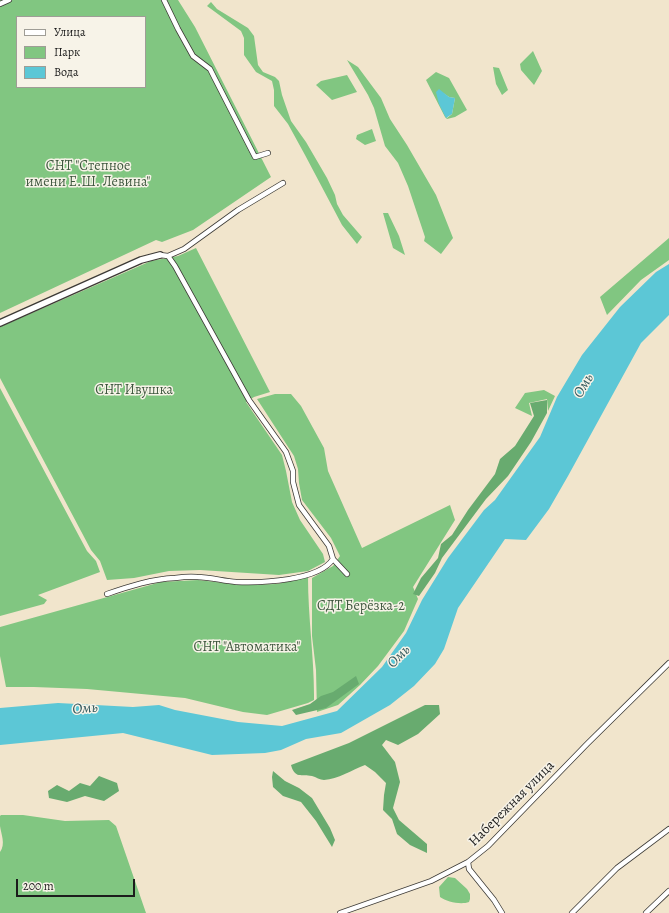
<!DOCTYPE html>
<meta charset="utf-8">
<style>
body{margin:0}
#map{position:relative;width:669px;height:913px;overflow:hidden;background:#f1e5cc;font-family:Alegreya,serif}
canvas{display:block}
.legend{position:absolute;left:16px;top:16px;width:130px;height:72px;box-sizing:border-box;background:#f7f3e8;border:1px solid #9f9d96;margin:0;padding:5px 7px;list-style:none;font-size:12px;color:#1c1c1c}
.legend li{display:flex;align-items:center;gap:8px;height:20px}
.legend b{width:20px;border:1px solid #9f9d96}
.scale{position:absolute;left:16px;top:879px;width:119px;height:18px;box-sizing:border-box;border:2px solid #1c1c1c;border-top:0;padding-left:5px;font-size:12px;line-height:14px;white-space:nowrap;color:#1c1c1c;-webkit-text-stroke:3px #f7f3e8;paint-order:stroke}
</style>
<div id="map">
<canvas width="669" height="913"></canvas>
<ul class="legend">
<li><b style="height:5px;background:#fff"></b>Улица</li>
<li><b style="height:11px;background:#81c681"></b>Парк</li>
<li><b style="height:11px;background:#5cc7d6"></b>Вода</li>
</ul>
<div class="scale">200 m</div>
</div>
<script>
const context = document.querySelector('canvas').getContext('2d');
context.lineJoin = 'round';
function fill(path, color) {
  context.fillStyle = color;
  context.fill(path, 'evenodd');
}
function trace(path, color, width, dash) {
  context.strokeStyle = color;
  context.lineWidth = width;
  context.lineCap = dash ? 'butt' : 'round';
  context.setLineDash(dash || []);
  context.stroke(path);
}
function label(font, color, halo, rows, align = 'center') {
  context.font = font + ' Alegreya,serif';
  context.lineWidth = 3;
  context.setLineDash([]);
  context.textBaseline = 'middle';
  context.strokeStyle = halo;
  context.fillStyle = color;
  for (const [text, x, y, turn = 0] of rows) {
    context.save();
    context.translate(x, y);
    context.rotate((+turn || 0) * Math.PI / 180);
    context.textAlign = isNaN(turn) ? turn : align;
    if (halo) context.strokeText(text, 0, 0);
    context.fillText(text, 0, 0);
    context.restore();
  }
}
fill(new Path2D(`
 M0,0H178L195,27L271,177L193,230L162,242L156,240L0,313ZM17,17H145V87H17Z
 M211,2L217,9L248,28L254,36L258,65L263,72L275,77L279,81L282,95L291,121L306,142L327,178L335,195L337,204L343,215L362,237L357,244L342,225L305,155L288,124L274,106V90L272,81L256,72L244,55V38L241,31L207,6Z
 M533,51L542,71L534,85L521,70L520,64Z
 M347,60L358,67L381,98L390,119L407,145L436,195L453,238L441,254L424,241L425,237L408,186L398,163L385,146L374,108L368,95Z
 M493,67L499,68L508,90L502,95L496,84Z
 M436,72L449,78L467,110L455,117L447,119L445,117L426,80ZM443,93L449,97L455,98L452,114L447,118L439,100Z
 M347,75L357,92L332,100L316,85L321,81Z
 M372,129L376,141L365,145L356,139L357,135Z
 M383,213H388L399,236L405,255L393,248Z
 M669,238V260L641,280L607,315L600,297Z
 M196,248L270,392L254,397L246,402L282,455L286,471L292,502L300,520L323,554L325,562L308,571L279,575L200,570L169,571L134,578L107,580L100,561L91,550L0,378V327L151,261L178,256Z
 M0,388L87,551L96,561L100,572L38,595L47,600L44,604L0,616Z
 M544,390L555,396L548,411L547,399L529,403L532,416L515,408L525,393Z
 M275,394H291L301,406L324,448L328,471L362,548L450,505L455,520L413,587L418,599L404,631L378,666L360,685L338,705L317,712L316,670L312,636V578L333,566L340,556L331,538L302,500L299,483L298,469L294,456L257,399Z
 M308,577C308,617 314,656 314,695V700L308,703L267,715L243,712L185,698L87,689L34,687H6L0,656V627L161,582L198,580L242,585L277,584Z
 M1,815H23L65,821L109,820L116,826L146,913H0V852C6,844 1,834 0,826C0,823 0,819 0,816Z
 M448,877L455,878L467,889L470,894V899L469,902C461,905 447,902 440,897L439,887Z`), '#81c681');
fill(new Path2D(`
 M547,400V413L531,442L508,476L486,499L442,558L435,573L419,596L413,594L421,578L438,558L441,544L452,535L468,510L495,474L500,459L515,446L534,416L530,403Z
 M356,676L359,684L326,708L296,715L292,710L310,704L321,696L333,692Z
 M425,705H439L440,714L418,734L398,745L386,740L382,745L395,762L400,782L393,808L399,820L427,844V853L410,845L397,834L392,819L383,810L384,795L386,783L375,772L365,765C352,770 338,779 324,780C320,780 316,777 312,776C301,774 295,779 291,765L349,743Z
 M273,771L285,781L299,788L312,798L330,828L335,840L332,847L316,821L301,802L283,796L273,787L272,777Z
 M99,776L117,783L119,791L104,801L85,796L67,802L49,798L48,791L57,785L69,791L80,783L90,786Z`), '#68ab6f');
fill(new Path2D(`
 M439,89L449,97L455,98L452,114L446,118L439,104L436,92Z
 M669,264V315L641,343L568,476L549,509L526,540L505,539L458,608L444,649L435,664L414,686L390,705L341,733L306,739L281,750L265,753L212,755L123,733L0,745V708L58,703L133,707L159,705L175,710L238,722L282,726L337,711L382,667L406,633L422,600L448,558L484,510L495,500L540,437L557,397L582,355L620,307L656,272Z`), '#5cc7d6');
const minor = new Path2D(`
 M164,0L178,29L193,56L210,69L214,77L255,157L268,153
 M0,4L9,0
 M160,255L168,256L184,249L238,210L283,183
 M168,256L175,266L249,400L286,452L293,471V482L299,505L329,546L333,559L347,574
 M107,594C130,586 152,579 175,578C182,577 190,576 197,577C210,577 223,581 236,582C261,583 319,581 333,559
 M468,862L469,869L494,900L502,913
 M340,913L431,881L468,862L488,846L587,744L669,663
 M572,913L617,868L669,829
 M646,913L669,891`);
const tertiary = new Path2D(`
 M0,323L141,260L160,255`);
trace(minor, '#3c3a36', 6);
trace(tertiary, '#3c3a36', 8);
trace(minor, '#fff', 4.5);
trace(tertiary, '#fff', 5.5);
label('14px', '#3f583f', '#f7f3e8', [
 ["СНТ \"Степное",88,167],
 ["имени Е.Ш. Левина\"",88,183],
 ["СНТ Ивушка",134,391],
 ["СДТ Берёзка-2",361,607],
 ["СНТ \"Автоматика\"",247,648]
]);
label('14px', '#1c1c1c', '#f7f3e8', [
 ["Набережная улица",512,804,-45]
]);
label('italic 15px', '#32585d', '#f7f3e8', [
 ["Омь",584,386,-59],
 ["Омь",399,657,-45],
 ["Омь",85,709,-5]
]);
</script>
